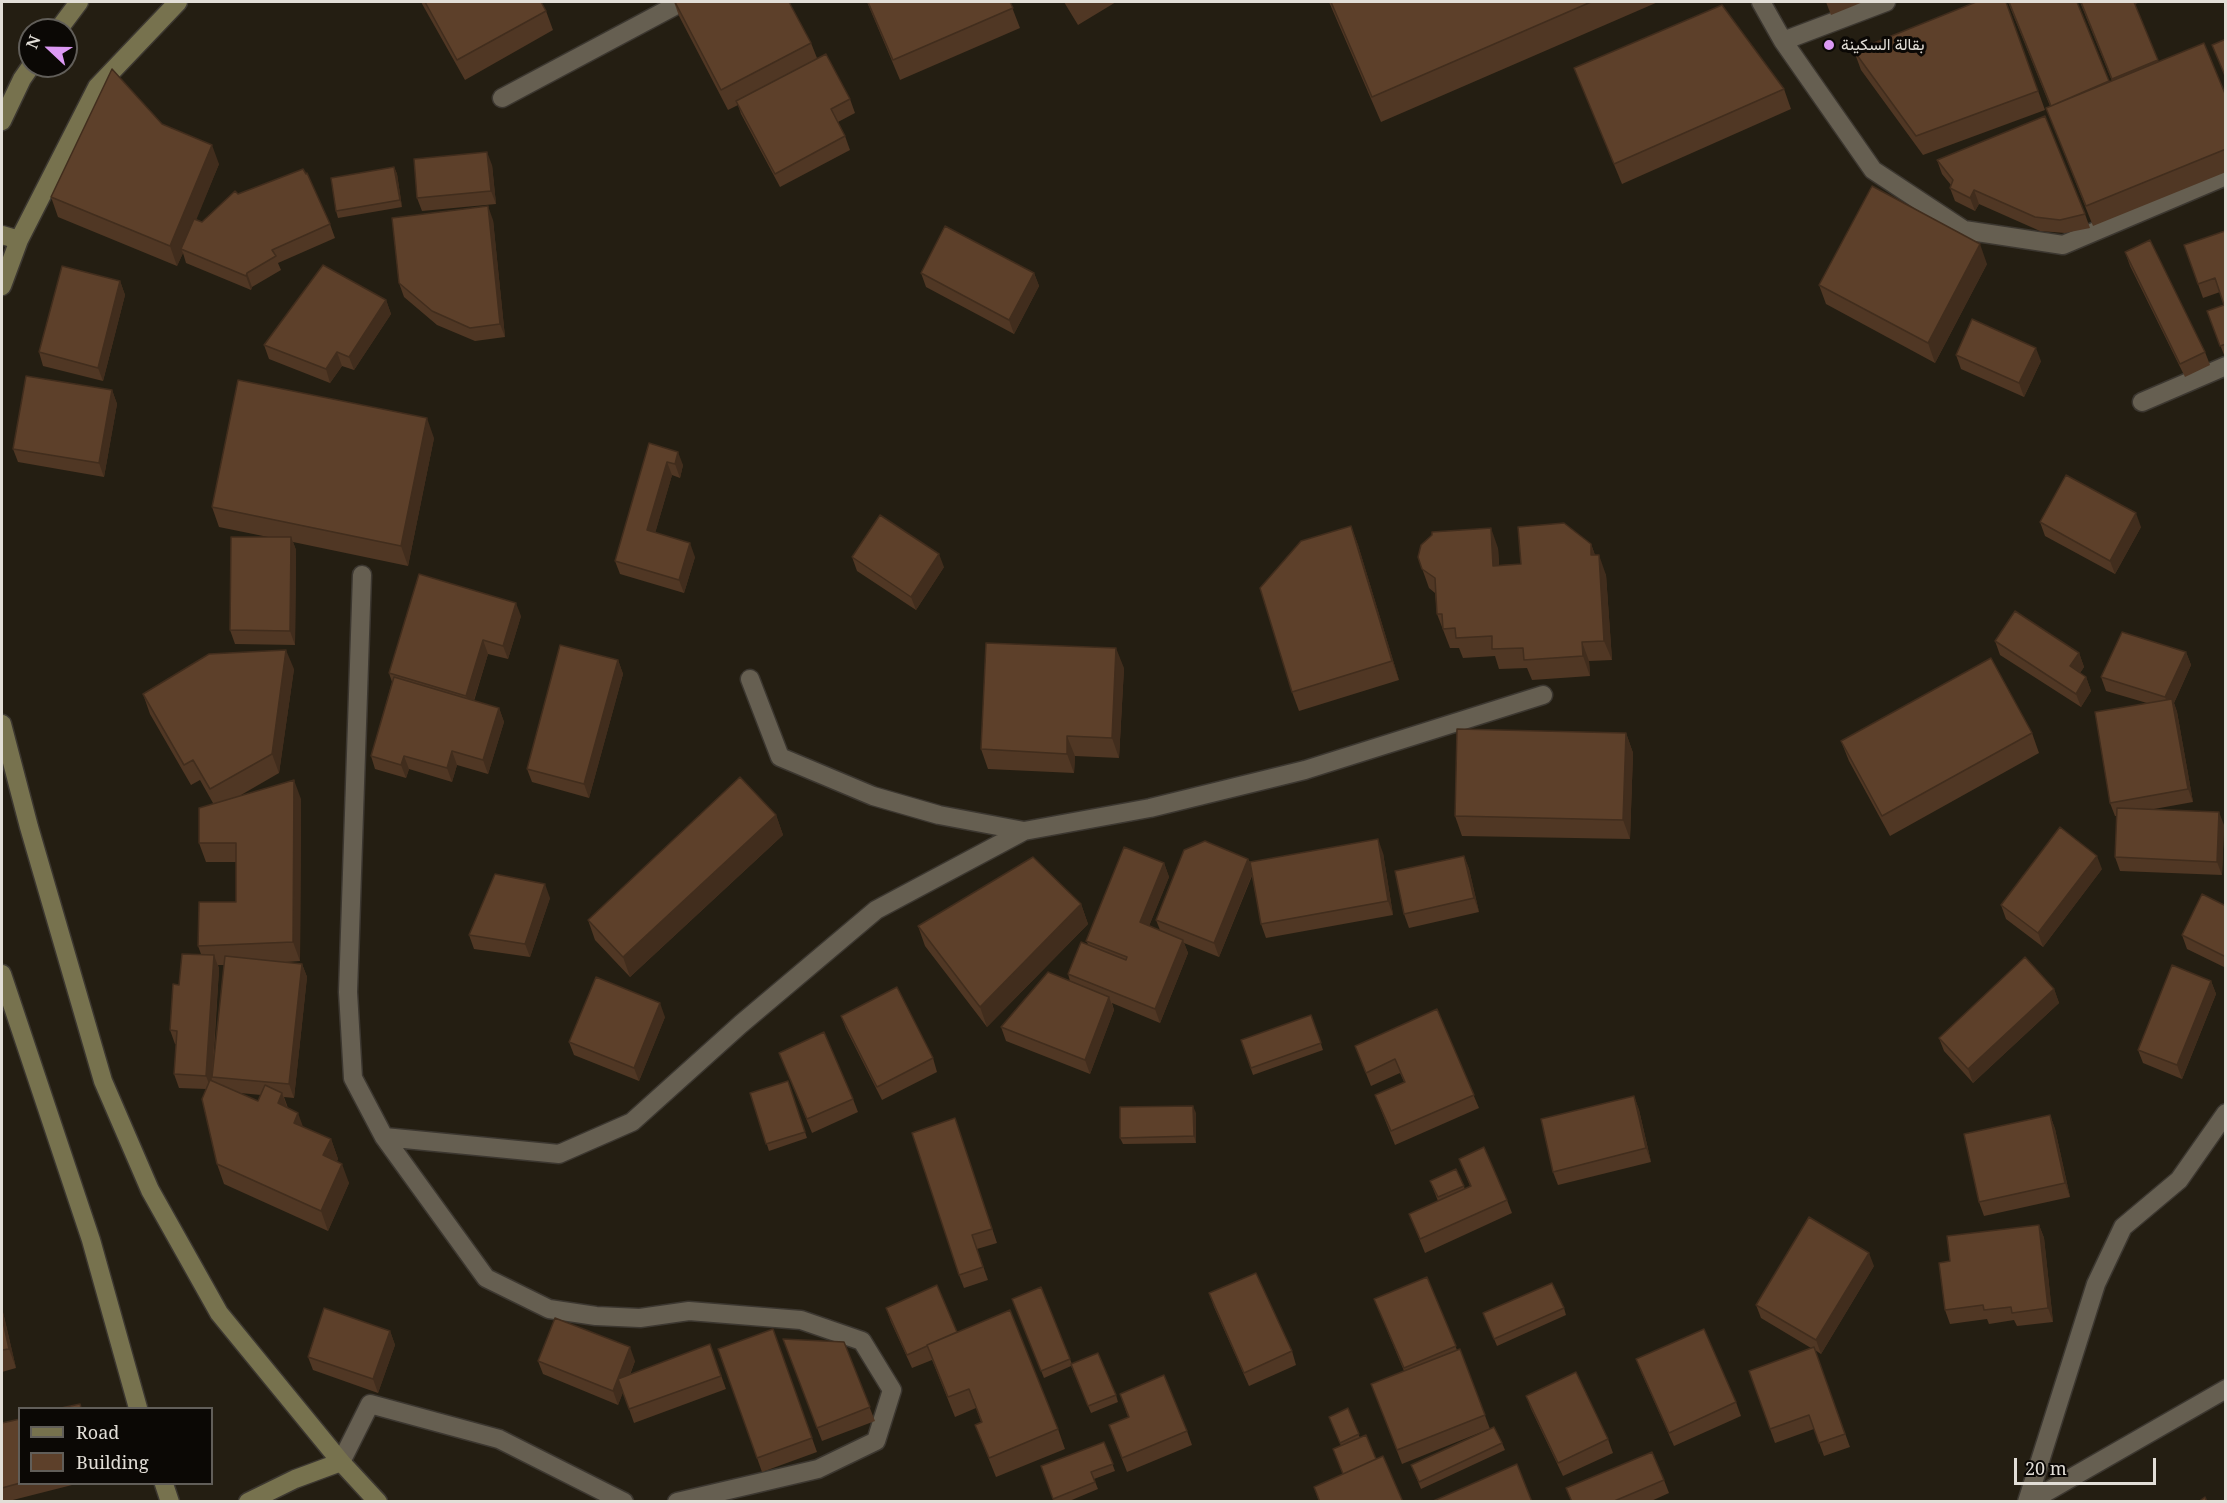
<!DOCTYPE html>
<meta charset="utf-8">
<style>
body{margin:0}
#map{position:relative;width:2227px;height:1503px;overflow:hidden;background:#241e12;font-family:"Noto Serif",serif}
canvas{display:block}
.frame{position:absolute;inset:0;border:3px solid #e2ded7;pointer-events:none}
.legend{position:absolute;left:18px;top:1407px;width:195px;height:78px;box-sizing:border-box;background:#0b0805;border:2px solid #615e59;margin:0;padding:8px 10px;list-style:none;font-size:18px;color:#e2ded7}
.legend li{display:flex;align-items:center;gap:12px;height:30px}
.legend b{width:30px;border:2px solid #615e59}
.north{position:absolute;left:18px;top:18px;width:60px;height:60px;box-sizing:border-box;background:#0b0805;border:2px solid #615e59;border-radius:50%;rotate:292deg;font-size:16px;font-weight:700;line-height:24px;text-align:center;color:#e2ded7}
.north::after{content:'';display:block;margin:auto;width:21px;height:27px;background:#dc99f4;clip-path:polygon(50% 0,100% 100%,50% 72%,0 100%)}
.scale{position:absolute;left:2014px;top:1458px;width:142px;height:27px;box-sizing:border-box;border:3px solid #e2ded7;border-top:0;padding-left:8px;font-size:18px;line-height:21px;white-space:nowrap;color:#e2ded7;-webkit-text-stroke:4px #0b0805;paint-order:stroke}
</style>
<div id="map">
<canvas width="2227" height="1503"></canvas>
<div class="frame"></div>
<ul class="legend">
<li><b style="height:8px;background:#77724e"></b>Road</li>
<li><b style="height:16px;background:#5d402a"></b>Building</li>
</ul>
<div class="north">N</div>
<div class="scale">20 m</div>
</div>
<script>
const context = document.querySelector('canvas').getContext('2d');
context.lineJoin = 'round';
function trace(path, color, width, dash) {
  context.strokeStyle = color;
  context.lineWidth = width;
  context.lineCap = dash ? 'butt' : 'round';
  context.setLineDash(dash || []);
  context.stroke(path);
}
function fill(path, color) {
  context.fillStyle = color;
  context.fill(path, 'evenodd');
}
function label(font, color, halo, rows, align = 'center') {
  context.font = font + ' "Noto Serif",Vazirmatn,serif';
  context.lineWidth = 6;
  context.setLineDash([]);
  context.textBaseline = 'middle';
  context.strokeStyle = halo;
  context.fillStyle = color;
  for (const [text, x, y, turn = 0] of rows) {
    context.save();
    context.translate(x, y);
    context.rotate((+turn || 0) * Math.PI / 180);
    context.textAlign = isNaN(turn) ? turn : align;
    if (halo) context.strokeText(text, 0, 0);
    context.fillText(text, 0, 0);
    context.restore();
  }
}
const street = new Path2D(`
 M1761,2L1783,41L1873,170L1964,230L2063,245L2226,176
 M1783,41L1886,2
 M502,98L682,2
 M2142,402L2226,366
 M362,575L348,992L353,1078L384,1137L486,1278L549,1309L596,1316L640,1318L689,1311L801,1320L862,1341L892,1390L876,1441L818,1469L677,1502
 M750,679L780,757L873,796L939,815L1024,831
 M384,1137L559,1154L632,1122L741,1024L876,910L1024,831L1150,808L1305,770L1543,695
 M341,1462L370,1404L499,1439L624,1502
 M2027,1502L2096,1284L2123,1227L2179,1180L2226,1113
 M2029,1502L2226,1389`);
const secondary = new Path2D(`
 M58,30L79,2
 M2,121L22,79L31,66
 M2,235L19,240
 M2,286L19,240L97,87L178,2
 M2,724L29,827L103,1081L150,1190L219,1313L341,1462L378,1502
 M2,974L91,1240L138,1408
 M164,1484L170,1502
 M248,1502L295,1479L341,1462`);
trace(street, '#3c3730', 21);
trace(secondary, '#3c3730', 21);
trace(street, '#665f51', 18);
trace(secondary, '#77724e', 18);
fill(new Path2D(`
 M421,2H541L546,11L553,30L465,80Z
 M674,2H789L811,43L817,58L850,99L855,113L838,122L845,136L850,150L780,187L741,114L738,105L728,110L679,16Z
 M867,2H1010L1020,28L900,80Z
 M1064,2H1116L1078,25Z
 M1329,2H1658L1381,122Z
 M1826,2H1863L1831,15Z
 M2006,2L2045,110L1923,155L1861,70L1854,51Z
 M2008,2L2109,82L2112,81L2080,2H2141L2135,4L2158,62L2226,96V172L2093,226L2046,108L2050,106Z
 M1574,68L1784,89L1791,109L1622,184L1582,87Z
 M162,124L219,164L196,219L202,222L238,194L330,224L335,238L278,263L281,270L252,287L251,290L186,263L183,253L177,266L58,217L51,197Z
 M1937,160L2085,214L2090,228L2065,233L2040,231L1979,204L1975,211L1955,201L1950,188L1951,185L1942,174Z
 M492,165L496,204L422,211L417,198Z
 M394,167L397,174L402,207L338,218L336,211Z
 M493,220L505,337L475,341L437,325L404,297L399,283Z
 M2226,233V360L2207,311L2224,305L2220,292L2203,298L2184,245Z
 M2125,252L2205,352L2210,365L2185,377L2130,266Z
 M1987,264L1935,363L1826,304L1819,285Z
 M921,273H1034L1039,286L1014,334L926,287Z
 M120,281L125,295L103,381L43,366L39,352Z
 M386,300L391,314L354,370L342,366L330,383L269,359L264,345Z
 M1956,355L2041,361L2024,397L1961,369Z
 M112,390L117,404L104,477L18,462L13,449Z
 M434,438L408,566L293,542L296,550L295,645L235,644L230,630L268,537L219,527L212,507Z
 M649,443L683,465L680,478L672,475L655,533L695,557L684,593L620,574L615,561Z
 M2040,522L2141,527L2115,574L2045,536Z
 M1351,526L1358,545L1399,680L1299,711L1292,692Z
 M1432,535L1498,548L1499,565L1521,564L1591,544L1595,555L1606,575L1612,660L1589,661L1590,676L1532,680L1527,668L1499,669L1495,656L1463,658L1459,648H1450L1437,614L1435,593L1429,588L1418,557Z
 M852,557L944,567L916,610L857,571Z
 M521,616L508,659L488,654L474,701L499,708L504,722L488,774L457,765L452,782L409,769L406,778L375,769L371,756L392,682L389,673Z
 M1995,641L2079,653L2084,667L2080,673L2086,677L2091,691L2081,707L2000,655Z
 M2186,652L2191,665L2174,703L2177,712L2193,802L2154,809L2224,825L2222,875L2120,871L2115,857L2117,816H2115L2110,803L2147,703L2106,691L2101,677Z
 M618,660L623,674L589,798L532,782L527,769Z
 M1124,668L1119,758L1075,756L1074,773L988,769L981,749Z
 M294,669L279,773L241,795L301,799L300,961L286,962L302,964L307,977L294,1098L284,1097L288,1108L303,1127L331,1139L338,1159L337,1161L349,1183L328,1231L224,1184L217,1164L206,1089L179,1088L174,1074L176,1044H175L170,1030L179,985L201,954L198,946L236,902V862H206L199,843L213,803L200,780L191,785L150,714L143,694ZM218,965H224L213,1069L219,969ZM240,1093L261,1095L258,1101Z
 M1626,733L1633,753L1630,839L1462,836L1455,816Z
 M2032,733L2039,753L1890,836L1849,761L1841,741Z
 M776,815L783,835L630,977L595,940L588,920Z
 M1383,853L1393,915L1266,938L1261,924L1252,876L1219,957L1184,943L1188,953L1160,1023L1112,1003L1114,1010L1090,1074L1006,1041L1001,1027L1070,981L1068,974L1088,944L1086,941L1164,863L1169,877L1149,926L1160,930L1156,920L1248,859L1250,862Z
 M1464,856L1469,869L1479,912L1409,928L1404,914Z
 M2102,869L2043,947L2006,919L2001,905Z
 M550,898L530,957L474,949L469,935Z
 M1081,904L1088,924L987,1027L925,946L918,926Z
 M2226,906V968L2187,949L2182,935Z
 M2211,981L2216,994L2182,1079L2143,1063L2138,1050Z
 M2054,989L2059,1003L1973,1083L1944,1051L1939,1038Z
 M1437,1009L1479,1108L1395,1145L1375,1095L1404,1082L1400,1073L1371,1086L1355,1046Z
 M1311,1015L1323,1050L1253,1075L1241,1040Z
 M841,1016L933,1058L937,1072L882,1100L846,1029Z
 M665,1017L639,1081L574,1055L569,1042Z
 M779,1053L853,1099L858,1112L812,1133Z
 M788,1081L807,1138L769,1151L750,1093Z
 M1634,1096L1639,1110L1651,1162L1558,1185L1553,1172Z
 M1196,1113V1143L1123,1144L1120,1138Z
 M2050,1115L2055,1129L2070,1197L1984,1216L1979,1202Z
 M960,1132L997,1243L977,1249L988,1280L964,1288L959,1275Z
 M1459,1159L1507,1200L1512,1213L1425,1253L1409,1214L1438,1201L1430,1181L1456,1169L1465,1189L1470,1186Z
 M2039,1225L2044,1238L2053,1322L2017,1326L2014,1320L1989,1324L1987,1319L1950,1324L1945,1310L1950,1261Z
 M1874,1266L1821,1354L1815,1350L1850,1447L1824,1456L1814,1429L1775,1443L1749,1371L1811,1348L1761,1318L1756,1305Z
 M1427,1277L1457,1350L1460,1349L1490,1429L1502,1443L1505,1450L1421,1489L1411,1465L1489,1429L1402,1464L1371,1384L1404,1371L1374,1299Z
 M1041,1287L1072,1364L1116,1395L1118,1402L1091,1413L1071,1366L1044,1378L1012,1299Z
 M1209,1293L1292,1351L1296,1365L1249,1386L1214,1307Z
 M2,1308L16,1368L2,1372Z
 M886,1308L957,1332L1058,1429L1065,1449L996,1477L975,1425L981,1422L976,1408L955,1417L932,1360L912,1368L891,1322Z
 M1564,1308L1566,1315L1497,1346L1483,1313Z
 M773,1329L817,1452L762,1472L718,1349Z
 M390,1331L395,1345L378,1393L313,1370L308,1357Z
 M783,1339L844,1342L875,1421L822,1441Z
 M710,1344L726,1389L634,1423L623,1392L618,1405L543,1374L538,1361H635L630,1375Z
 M1636,1359L1736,1402L1741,1416L1674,1446L1641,1372Z
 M1120,1394L1187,1431L1192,1445L1127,1472L1114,1439L1128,1417Z
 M1526,1396L1608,1439L1613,1453L1563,1476L1531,1409Z
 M1348,1408L1360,1438L1376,1459L1403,1502H1319L1314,1487L1343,1474L1341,1446L1329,1417Z
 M20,1419V1484H76L5,1502H2V1423Z
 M1104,1442L1115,1471L1094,1479L1098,1489L1067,1502H1054L1041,1466Z
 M1664,1480L1669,1493L1649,1502H1571Z`), '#503724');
fill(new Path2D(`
 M212,145L219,164L184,250L181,249L183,253L177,266L170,246Z
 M487,152L492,165L496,204L491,191Z
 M394,167L397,174L402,207L400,200Z
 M1974,190L1979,204L1975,211L1970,198Z
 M488,206L493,220L505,337L500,324Z
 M1980,244L1987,264L1935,363L1928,343Z
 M247,273L252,287L251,290L246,276Z
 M1034,273L1039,286L1014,334L1009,320Z
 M120,281L125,295L103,381L98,368Z
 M386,300L391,314L354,370L349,357Z
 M2036,348L2041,361L2024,397L2019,383Z
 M337,352L342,366L330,383L326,369Z
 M112,390L117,404L104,477L99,463Z
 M427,418L434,438L408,566L401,546Z
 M678,452L683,465L680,478L675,464Z
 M667,462L672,475L652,544L647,530Z
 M2136,513L2141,527L2115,574L2110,561Z
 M1351,526L1358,545L1399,680L1392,661Z
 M1491,528L1498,548L1500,585L1493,566Z
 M291,537L296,550L295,645L290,631Z
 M690,543L695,557L684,593L679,580Z
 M1591,544L1598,564L1591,555Z
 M939,554L944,567L916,610L911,597Z
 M1599,555L1606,575L1612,660L1604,641Z
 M516,603L521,616L508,659L503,646Z
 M483,640L488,654L471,709L466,696Z
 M1582,642L1589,661L1590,676L1583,656Z
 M1116,648L1124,668L1119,758L1112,738Z
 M286,650L294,669L279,773L272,754Z
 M2186,652L2191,665L2174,703L2177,712L2193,802L2188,789L2170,710L2165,697Z
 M2079,653L2084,667L2075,680L2070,666Z
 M618,660L623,674L589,798L584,784Z
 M2086,677L2091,691L2081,707L2076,694Z
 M499,708L504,722L488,774L483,760Z
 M1626,733L1633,753L1630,839L1623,820Z
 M1067,736L1075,756L1074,773L1067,754Z
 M452,751L457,765L452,782L447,768Z
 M404,756L409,769L406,778L401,765Z
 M294,780L301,799L300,961L293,942Z
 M2219,812L2224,825L2222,875L2217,862Z
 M776,815L783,835L630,977L623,957Z
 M1378,839L1383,853L1393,915L1388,901Z
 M1464,856L1469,869L1479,912L1474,898Z
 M2097,856L2102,869L2043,947L2038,933Z
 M1248,859L1253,872L1219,957L1214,943Z
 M1164,863L1169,877L1145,936L1140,922Z
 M545,884L550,898L530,957L525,944Z
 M1081,904L1088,924L987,1027L980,1007Z
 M1183,940L1188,953L1160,1023L1155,1009Z
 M214,955L219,969L211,1089L206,1076Z
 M302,964L307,977L294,1098L289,1084Z
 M2211,981L2216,994L2182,1079L2177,1065Z
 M2054,989L2059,1003L1973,1083L1968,1069Z
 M1109,997L1114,1010L1090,1074L1085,1060Z
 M660,1003L665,1017L639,1081L634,1068Z
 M282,1093L289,1113L278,1103Z
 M1634,1096L1639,1110L1651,1162L1646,1148Z
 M1193,1106L1196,1113V1143L1194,1136Z
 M298,1113L305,1132L294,1123Z
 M2050,1115L2055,1129L2070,1197L2065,1183Z
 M331,1139L338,1159L330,1175L323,1155Z
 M342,1164L349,1183L328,1231L321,1211Z
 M2039,1225L2044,1238L2053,1322L2048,1308Z
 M1869,1253L1874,1266L1821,1354L1816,1340Z
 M2,1308L16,1368L9,1349L2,1317Z
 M390,1331L395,1345L378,1393L373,1379Z
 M630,1347L635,1361L618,1405L613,1391Z`), '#412d1d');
const building = new Path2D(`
 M425,2H541L546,11L457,60Z
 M675,2H789L811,43L721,90Z
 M868,2H1010L1013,8L893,60Z
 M1331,2H1591L1372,97Z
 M1976,2H2006L2038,91L1916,136L1854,51Z
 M2009,2H2077L2109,81L2051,106Z
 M2081,2H2134L2158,60L2112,79Z
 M1722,5L1784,89L1614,164L1574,68Z
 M2226,39V78L2212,45Z
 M2204,43L2226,96V149L2086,206L2046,108Z
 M826,54L850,99L831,109L845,136L775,174L736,101Z
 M112,69L162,124L212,145L170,246L51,197Z
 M2045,116L2085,214L2060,220L2035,217L1974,190L1970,198L1950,188L1953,180L1937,160Z
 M487,152L491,191L417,198L414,159Z
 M394,167L400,200L336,211L331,178Z
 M303,169L306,174L307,173L330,224L272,250L276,256L247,273L246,276L181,249L194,219L202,222L235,191L238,194Z
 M1872,186L1980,244L1928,343L1819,285Z
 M488,206L500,324L470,328L432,311L399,283L392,218Z
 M945,226L1034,273L1009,320L921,273Z
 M2225,231L2226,233V344L2220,346L2207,311L2224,305L2215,278L2198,284L2184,245Z
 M2150,240L2205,352L2180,364L2125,252Z
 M323,265L386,300L349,357L337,352L326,369L264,345Z
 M62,266L120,281L98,368L39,352Z
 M1972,319L2036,348L2019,383L1956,355Z
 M26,376L112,390L99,463L13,449Z
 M238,380L427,418L401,546L212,507Z
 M649,443L678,452L675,464L667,462L647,530L690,543L679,580L615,561Z
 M2066,475L2136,513L2110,561L2040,522Z
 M880,515L939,554L911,597L852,557Z
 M1564,523L1591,544V555H1599L1604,641L1582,642L1583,656L1524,660L1523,648L1492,649V636L1456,638L1455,628L1443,629L1442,614H1437L1435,578L1422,569L1418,557L1421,545L1432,535V532L1491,528L1493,566L1521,564L1518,527Z
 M1351,526L1392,661L1292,692L1260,588L1301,541Z
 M231,537H291L290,631L230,630Z
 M419,574L516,603L503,646L483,640L466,696L389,673Z
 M2015,611L2079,653L2070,666L2086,677L2076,694L1995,641Z
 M2122,632L2186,652L2165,697L2101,677Z
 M986,643L1116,648L1112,738L1067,736V754L981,749Z
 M560,645L618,660L584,784L527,769Z
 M286,650L272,754L210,789L193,760L184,765L143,694L209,654Z
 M1991,658L2032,733L1882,816L1841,741Z
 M394,677L499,708L483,760L452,751L447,768L404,756L401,765L371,756Z
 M2172,699L2188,789L2110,803L2095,712Z
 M1457,729L1626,733L1623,820L1455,816Z
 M740,777L776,815L623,957L588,920Z
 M294,780L293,942L198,946L199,902H236V843H199V808Z
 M2117,808L2219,812L2217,862L2115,857Z
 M2060,827L2097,856L2038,933L2001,905Z
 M1378,839L1388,901L1261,924L1250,862Z
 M1205,841L1248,859L1214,943L1156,920L1184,850Z
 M1124,847L1164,863L1140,922L1183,940L1155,1009L1068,974L1081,942L1126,960L1127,957L1086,941Z
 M1464,856L1474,898L1404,914L1395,871Z
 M1033,857L1081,904L980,1007L918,926Z
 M495,874L545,884L525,944L469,935Z
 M2202,894L2226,906V957L2182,935Z
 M182,954L214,955L206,1076L174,1074L177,1031L170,1030L173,984L179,985Z
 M225,956L302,964L289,1084L212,1077Z
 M2025,957L2054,989L1968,1069L1939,1038Z
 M2172,965L2211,981L2177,1065L2138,1050Z
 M1048,972L1109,997L1085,1060L1001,1027Z
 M596,977L660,1003L634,1068L569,1042Z
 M897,987L933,1058L877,1087L841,1016Z
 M1437,1009L1474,1095L1391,1131L1375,1095L1405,1082L1395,1059L1366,1073L1355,1046Z
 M1311,1015L1321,1043L1251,1068L1241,1040Z
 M824,1032L853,1099L807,1119L779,1053Z
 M210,1080L258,1101L265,1085L282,1093L278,1103L298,1113L294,1123L331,1139L323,1155L342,1164L321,1211L217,1164L202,1099Z
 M788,1081L805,1132L766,1144L750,1093Z
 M1634,1096L1646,1148L1553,1172L1541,1119Z
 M1193,1106L1194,1136L1120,1138V1107Z
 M2050,1115L2065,1183L1979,1202L1964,1134Z
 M955,1118L992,1229L972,1235L983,1267L959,1275L912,1133Z
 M1484,1147L1507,1200L1420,1239L1409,1214L1471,1186L1459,1159Z
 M1456,1169L1464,1186L1438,1197L1430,1181Z
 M1809,1217L1869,1253L1816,1340L1756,1305Z
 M2039,1225L2048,1308L2012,1313L2011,1307L1984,1310L1983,1305L1945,1310L1939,1263L1950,1261L1947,1236Z
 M1256,1273L1292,1351L1244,1373L1209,1293Z
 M1427,1277L1456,1346L1404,1368L1374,1299Z
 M1552,1283L1564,1308L1494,1339L1483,1313Z
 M937,1285L957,1332L927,1345V1346L907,1355L886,1308Z
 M1041,1287L1070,1359L1041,1371L1012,1299Z
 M324,1308L390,1331L373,1379L308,1357Z
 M1010,1310L1058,1429L989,1458L975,1425L982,1422L969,1389L948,1397L927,1345Z
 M2,1317L9,1349L2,1350Z
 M555,1318L630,1347L613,1391L538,1361Z
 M773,1329L812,1438L757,1458L718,1349Z
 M1704,1329L1736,1402L1669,1433L1636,1359Z
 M783,1339L844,1342L870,1407L817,1428Z
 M710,1344L721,1376L629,1409L618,1379Z
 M1814,1347L1845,1434L1819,1443L1809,1415L1770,1429L1749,1371Z
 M1460,1349L1485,1415L1397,1450L1371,1384Z
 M1098,1353L1116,1395L1088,1406L1071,1364Z
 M1576,1372L1608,1439L1558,1463L1526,1396Z
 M1164,1375L1187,1431L1122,1458L1109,1425L1129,1417L1120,1394Z
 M80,1404L81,1408H61Z
 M1348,1408L1359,1434L1340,1443L1329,1417Z
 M20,1419V1483L2,1488V1423Z
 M1494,1427L1502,1443L1419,1482L1411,1465Z
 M1366,1435L1376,1459L1343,1474L1333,1449Z
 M1104,1442L1113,1464L1091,1472L1095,1482L1053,1499L1041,1466Z
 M1652,1452L1664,1480L1612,1502H1572L1566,1488Z
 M1383,1456L1403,1502H1320L1314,1487Z
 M1517,1464L1532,1502H1431Z
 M2205,1497L2207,1502H2198Z`);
fill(building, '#5d402a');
trace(building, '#412d1d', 1.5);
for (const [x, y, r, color] of [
 [1829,45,6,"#dc99f4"]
]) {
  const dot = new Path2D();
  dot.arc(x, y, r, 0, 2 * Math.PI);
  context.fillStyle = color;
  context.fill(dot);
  trace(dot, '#0b0805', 2);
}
label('16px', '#e2ded7', '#0b0805', [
 ["بقالة السكينة",1841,45]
], 'left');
</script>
